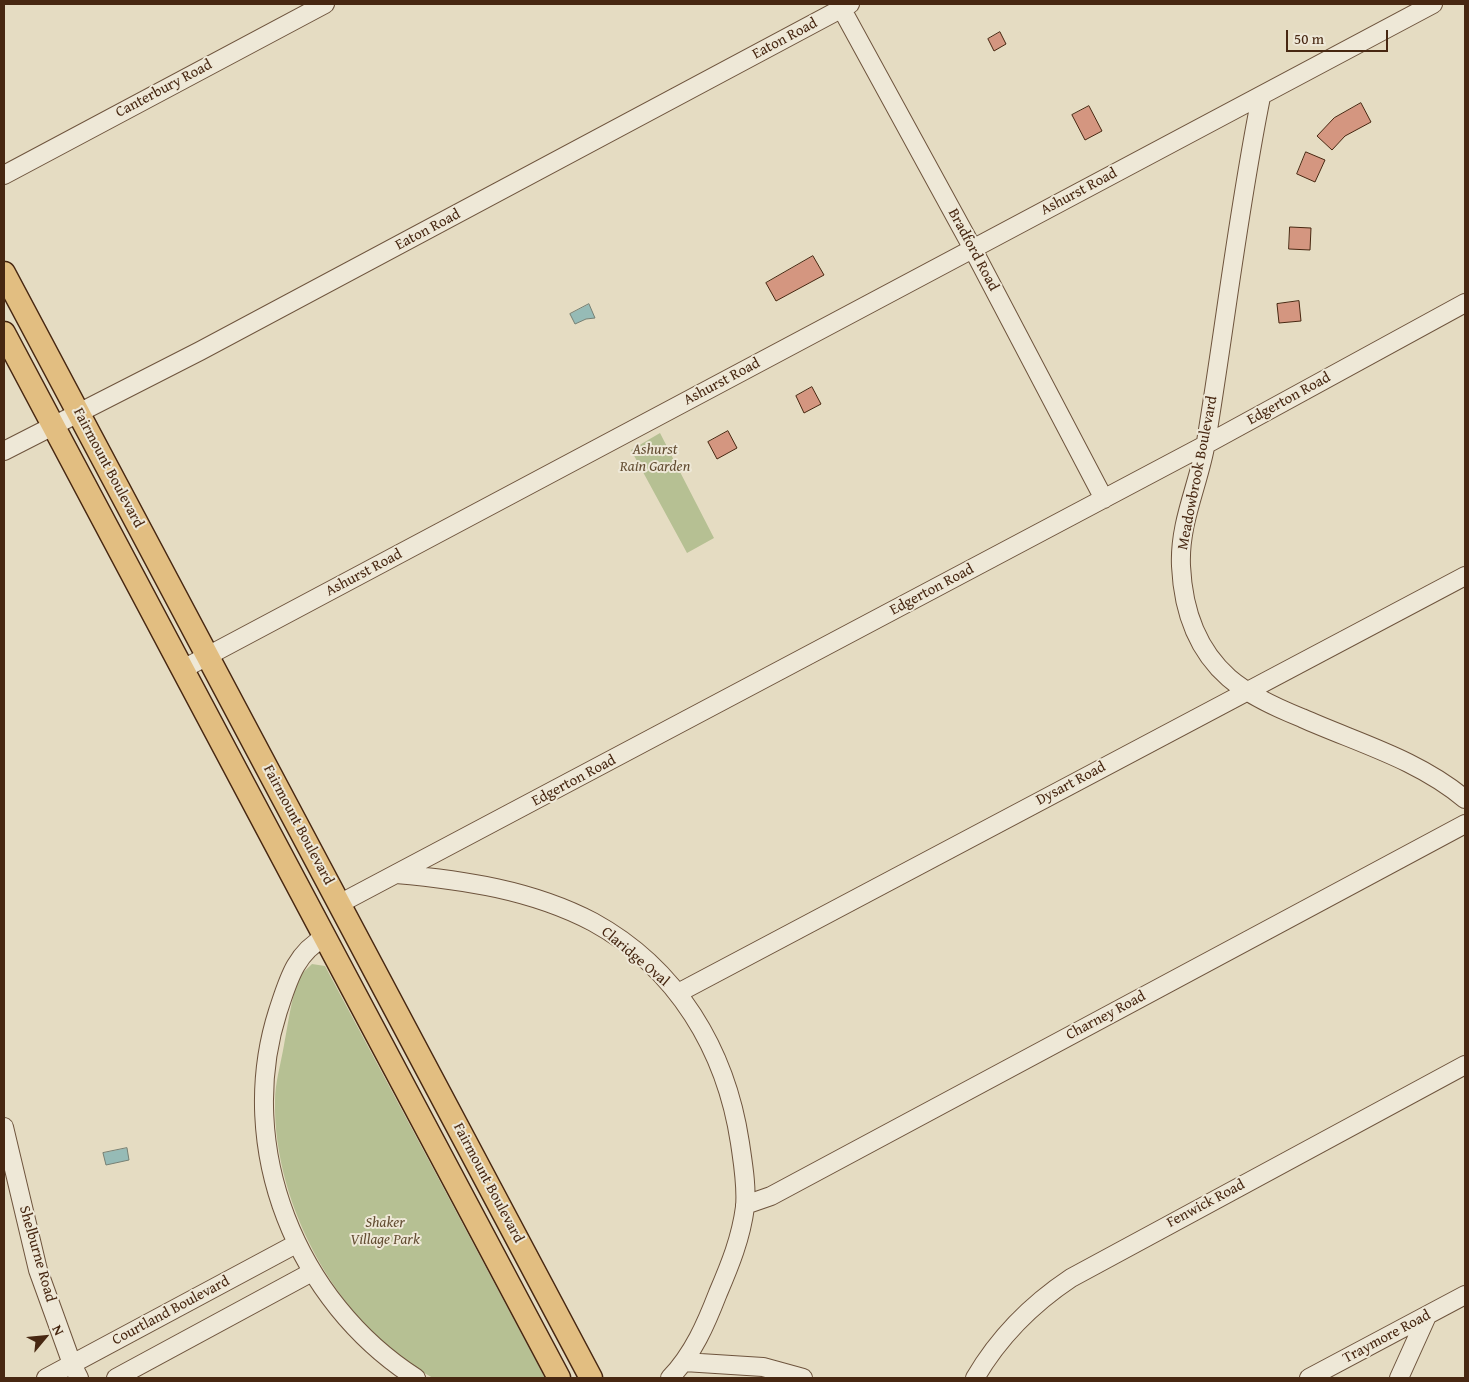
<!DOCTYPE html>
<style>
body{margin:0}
#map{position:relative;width:1469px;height:1382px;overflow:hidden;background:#e5dcc2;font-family:"Gentium Book Plus",serif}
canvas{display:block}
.frame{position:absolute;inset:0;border:5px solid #472711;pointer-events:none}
.north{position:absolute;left:20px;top:1312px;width:50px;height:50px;-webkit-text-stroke:4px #eee8d7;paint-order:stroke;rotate:62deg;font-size:14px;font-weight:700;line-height:20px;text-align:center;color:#472711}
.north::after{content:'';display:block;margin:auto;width:18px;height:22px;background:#472711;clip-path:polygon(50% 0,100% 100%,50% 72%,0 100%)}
.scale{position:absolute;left:1286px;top:30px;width:102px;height:22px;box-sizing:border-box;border:2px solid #472711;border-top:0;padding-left:6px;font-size:15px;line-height:18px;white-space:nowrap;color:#472711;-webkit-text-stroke:4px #eee8d7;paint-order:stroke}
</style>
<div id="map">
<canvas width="1469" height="1382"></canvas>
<div class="frame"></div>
<div class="north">N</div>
<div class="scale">50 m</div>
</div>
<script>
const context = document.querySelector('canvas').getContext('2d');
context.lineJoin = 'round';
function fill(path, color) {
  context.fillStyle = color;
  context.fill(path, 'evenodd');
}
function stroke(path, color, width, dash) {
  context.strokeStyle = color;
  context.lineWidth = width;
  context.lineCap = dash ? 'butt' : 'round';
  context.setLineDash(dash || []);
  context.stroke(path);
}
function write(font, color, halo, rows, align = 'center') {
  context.font = font + ' "Gentium Book Plus",serif';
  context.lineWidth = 4;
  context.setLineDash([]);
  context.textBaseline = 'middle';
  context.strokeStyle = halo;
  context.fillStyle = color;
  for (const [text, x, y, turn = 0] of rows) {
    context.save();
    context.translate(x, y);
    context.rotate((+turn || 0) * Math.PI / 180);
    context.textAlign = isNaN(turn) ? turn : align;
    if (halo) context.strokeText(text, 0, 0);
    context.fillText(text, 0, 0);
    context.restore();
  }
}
fill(new Path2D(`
 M660 433 714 538 687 553 631 450Z
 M312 964 325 966 545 1378H433C340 1328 273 1206 275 1101 275 1083 281 1063 284 1045 288 1026 292 991 301 975 304 971 309 967 312 964Z`), '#b6c093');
const water = new Path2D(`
 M589 304 595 318 586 319 575 324 570 314Z
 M127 1148 129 1160 106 1165 103 1153Z`);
fill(water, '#96bbb6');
stroke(water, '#768074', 1);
const building = new Path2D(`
 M1000 32 1006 44 994 51 988 39Z
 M1361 103 1371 122 1345 136 1332 150 1317 136 1334 118Z
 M1089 106 1102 131 1085 140 1072 115Z
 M1306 152 1325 160 1315 182 1297 174Z
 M1290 227 1311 228 1310 250 1289 249Z
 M813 256 824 275 776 301 766 283Z
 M1299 301 1301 321 1279 323 1277 304Z
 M812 387 821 404 804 413 796 396Z
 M728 431 737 448 717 459 708 442Z`);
fill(building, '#d49680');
stroke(building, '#472711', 1);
const minor = new Path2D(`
 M839 4 967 238 1104 499
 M1261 97C1238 211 1225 327 1206 442 1199 484 1179 522 1181 566 1183 609 1196 649 1229 678 1250 696 1277 708 1302 718 1358 743 1417 759 1465 799
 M4 175 325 4
 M4 451 200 351 850 4
 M183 669 1433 4
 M396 874C464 880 532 890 593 922 677 968 726 1050 740 1143 743 1164 747 1186 745 1207 741 1238 730 1265 718 1293 706 1324 693 1354 670 1378
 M339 904 1205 445 1465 303
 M325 937C295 953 288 981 278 1011 234 1148 297 1302 416 1378
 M678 993 1465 576
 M4 1127 38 1270 72 1364 79 1378
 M745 1205 771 1196 1465 824
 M684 1362 763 1367 803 1378
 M46 1378 296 1244
 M116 1378 312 1272
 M975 1378C999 1337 1032 1304 1071 1278L1465 1065
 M1309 1378 1465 1295
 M1399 1378 1427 1316`);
const major = new Path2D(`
 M4 273 591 1378
 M4 333 559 1378`);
stroke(minor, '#6e543d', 20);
stroke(major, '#472711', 25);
stroke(minor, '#eee8d7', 18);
stroke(major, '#e2be81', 22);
write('15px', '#472711', '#eee8d7', [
 ["Eaton Road",785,39,-28],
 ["Canterbury Road",164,89,-28],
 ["Ashurst Road",1079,192,-28],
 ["Eaton Road",428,230,-28],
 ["Bradford Road",973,250,62],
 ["Ashurst Road",722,382,-28],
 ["Edgerton Road",1289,399,-29],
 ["Fairmount Boulevard",108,468,62],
 ["Meadowbrook Boulevard",1198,473,-79],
 ["Ashurst Road",364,573,-28],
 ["Edgerton Road",932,590,-28],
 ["Edgerton Road",574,781,-28],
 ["Dysart Road",1071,784,-28],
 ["Fairmount Boulevard",298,825,62],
 ["Claridge Oval",635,957,40],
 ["Charney Road",1106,1016,-28],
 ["Fairmount Boulevard",488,1183,62],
 ["Fenwick Road",1206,1204,-28],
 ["Shelburne Road",37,1254,74],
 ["Courtland Boulevard",171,1311,-28],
 ["Traymore Road",1387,1337,-28]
]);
write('italic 15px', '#634d32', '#eee8d7', [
 ["Ashurst",655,450],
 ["Rain Garden",655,467],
 ["Shaker",385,1223],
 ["Village Park",385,1240]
]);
</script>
